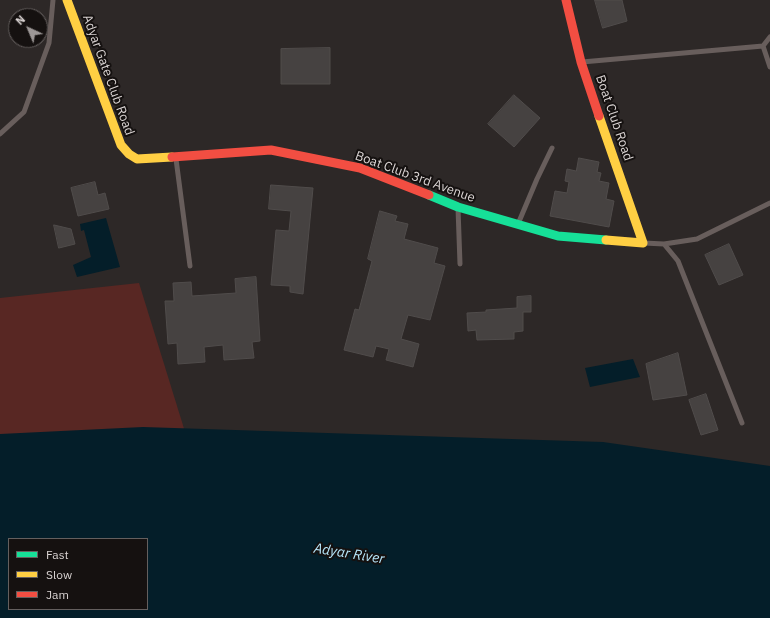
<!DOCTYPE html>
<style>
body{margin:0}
#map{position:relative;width:770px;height:618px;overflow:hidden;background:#2d2827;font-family:"IBM Plex Sans",sans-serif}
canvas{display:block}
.legend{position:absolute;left:8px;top:538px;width:140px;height:72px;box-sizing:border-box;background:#151110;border:1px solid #645f5e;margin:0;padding:5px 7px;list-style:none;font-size:12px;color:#dad4d3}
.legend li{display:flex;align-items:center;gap:8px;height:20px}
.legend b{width:20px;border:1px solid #645f5e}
.north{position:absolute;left:8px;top:8px;width:40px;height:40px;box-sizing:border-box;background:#151110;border:1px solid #645f5e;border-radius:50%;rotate:316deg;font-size:11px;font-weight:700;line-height:16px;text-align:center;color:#dad4d3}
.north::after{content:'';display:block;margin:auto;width:14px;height:18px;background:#9d9897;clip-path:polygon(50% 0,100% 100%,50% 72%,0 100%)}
</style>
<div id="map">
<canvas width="770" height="618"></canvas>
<ul class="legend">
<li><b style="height:5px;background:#16e098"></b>Fast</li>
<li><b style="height:5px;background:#ffcf43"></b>Slow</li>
<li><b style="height:5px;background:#f24e42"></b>Jam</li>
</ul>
<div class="north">N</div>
</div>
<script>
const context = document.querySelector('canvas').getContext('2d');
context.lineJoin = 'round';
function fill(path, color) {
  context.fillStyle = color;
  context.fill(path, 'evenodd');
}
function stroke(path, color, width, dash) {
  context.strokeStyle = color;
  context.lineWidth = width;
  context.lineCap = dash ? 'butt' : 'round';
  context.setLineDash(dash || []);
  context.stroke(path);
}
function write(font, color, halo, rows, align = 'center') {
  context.font = font + ' "IBM Plex Sans",sans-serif';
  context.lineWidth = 4;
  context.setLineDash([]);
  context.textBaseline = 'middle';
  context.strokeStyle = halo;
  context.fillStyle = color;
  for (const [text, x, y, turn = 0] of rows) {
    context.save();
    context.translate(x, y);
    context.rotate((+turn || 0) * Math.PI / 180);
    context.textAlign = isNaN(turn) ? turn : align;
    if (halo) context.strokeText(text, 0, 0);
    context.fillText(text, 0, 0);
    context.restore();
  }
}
fill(new Path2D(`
 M139 283 186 435 0 445V298Z`), '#582723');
fill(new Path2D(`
 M106 218 120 267 77 277 73 265 91 257 84 230 81 231 80 224Z
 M633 359 640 377 590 387 585 368Z
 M143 427 603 442 770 466V618H0V434ZM9 539H147V609H9Z`), '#041e29');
const building = new Path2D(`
 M595 0H622L627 21 603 28Z
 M330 48V84H281V49Z
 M514 95 540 118 514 147 488 124Z
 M579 158 599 162 597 172 601 173 599 181 609 183 606 199 614 201 609 227 550 216 555 191 567 193 569 182 565 181 567 169 576 171Z
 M95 182 98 195 105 193 109 209 78 216 71 188Z
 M271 185 313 188 303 294 290 292V286L271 285 276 230 289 231 291 211 269 209Z
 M380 211 397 216 395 221 408 224 404 239 438 248 434 263 445 266 430 320 408 315 401 339 419 344 413 367 386 360 389 349 376 346 373 357 344 350 355 309 359 310 372 261 368 259Z
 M54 225 71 229 75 244 59 248Z
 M729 244 743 275 719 285 705 255Z
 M256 277 260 341 252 342 254 358 224 360 223 345 204 347 205 362 178 364 177 343 168 344 165 301H174L173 283 191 282 192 296 236 293 235 279Z
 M531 296V312H523V331L514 332V339L477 340 476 330 468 331 467 313 486 312V310L517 308V297Z
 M678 353 687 395 653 400 646 364Z
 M706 394 718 430 701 435 689 400Z`);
fill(building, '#464241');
stroke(building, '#504c4b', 1);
stroke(new Path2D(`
 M763 46 770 67
 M582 62 763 46 770 37
 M0 134 24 112 49 43 53 0
 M176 159 190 266
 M458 208 460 264
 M518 224 537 179 552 148
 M644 243 664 244 678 261 742 423
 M664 244 697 239 770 203`), '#685e5c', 5);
stroke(new Path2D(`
 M429 195 458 207 558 236 606 240`), '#16e098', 9);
stroke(new Path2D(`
 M67 0 121 145 129 154 137 159 172 157
 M599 116 643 243 606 240`), '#ffcf43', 9);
stroke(new Path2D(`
 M566 0 581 62 599 116
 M172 157 271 150 360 168 429 195`), '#f24e42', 9);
write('13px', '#dad4d3', '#151110', [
 ["Adyar Gate Club Road",108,75,70],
 ["Boat Club Road",614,118,71],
 ["Boat Club 3rd Avenue",415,177,20]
]);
write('italic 14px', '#b6e6fa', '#151110', [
 ["Adyar River",349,554,9]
]);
</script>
